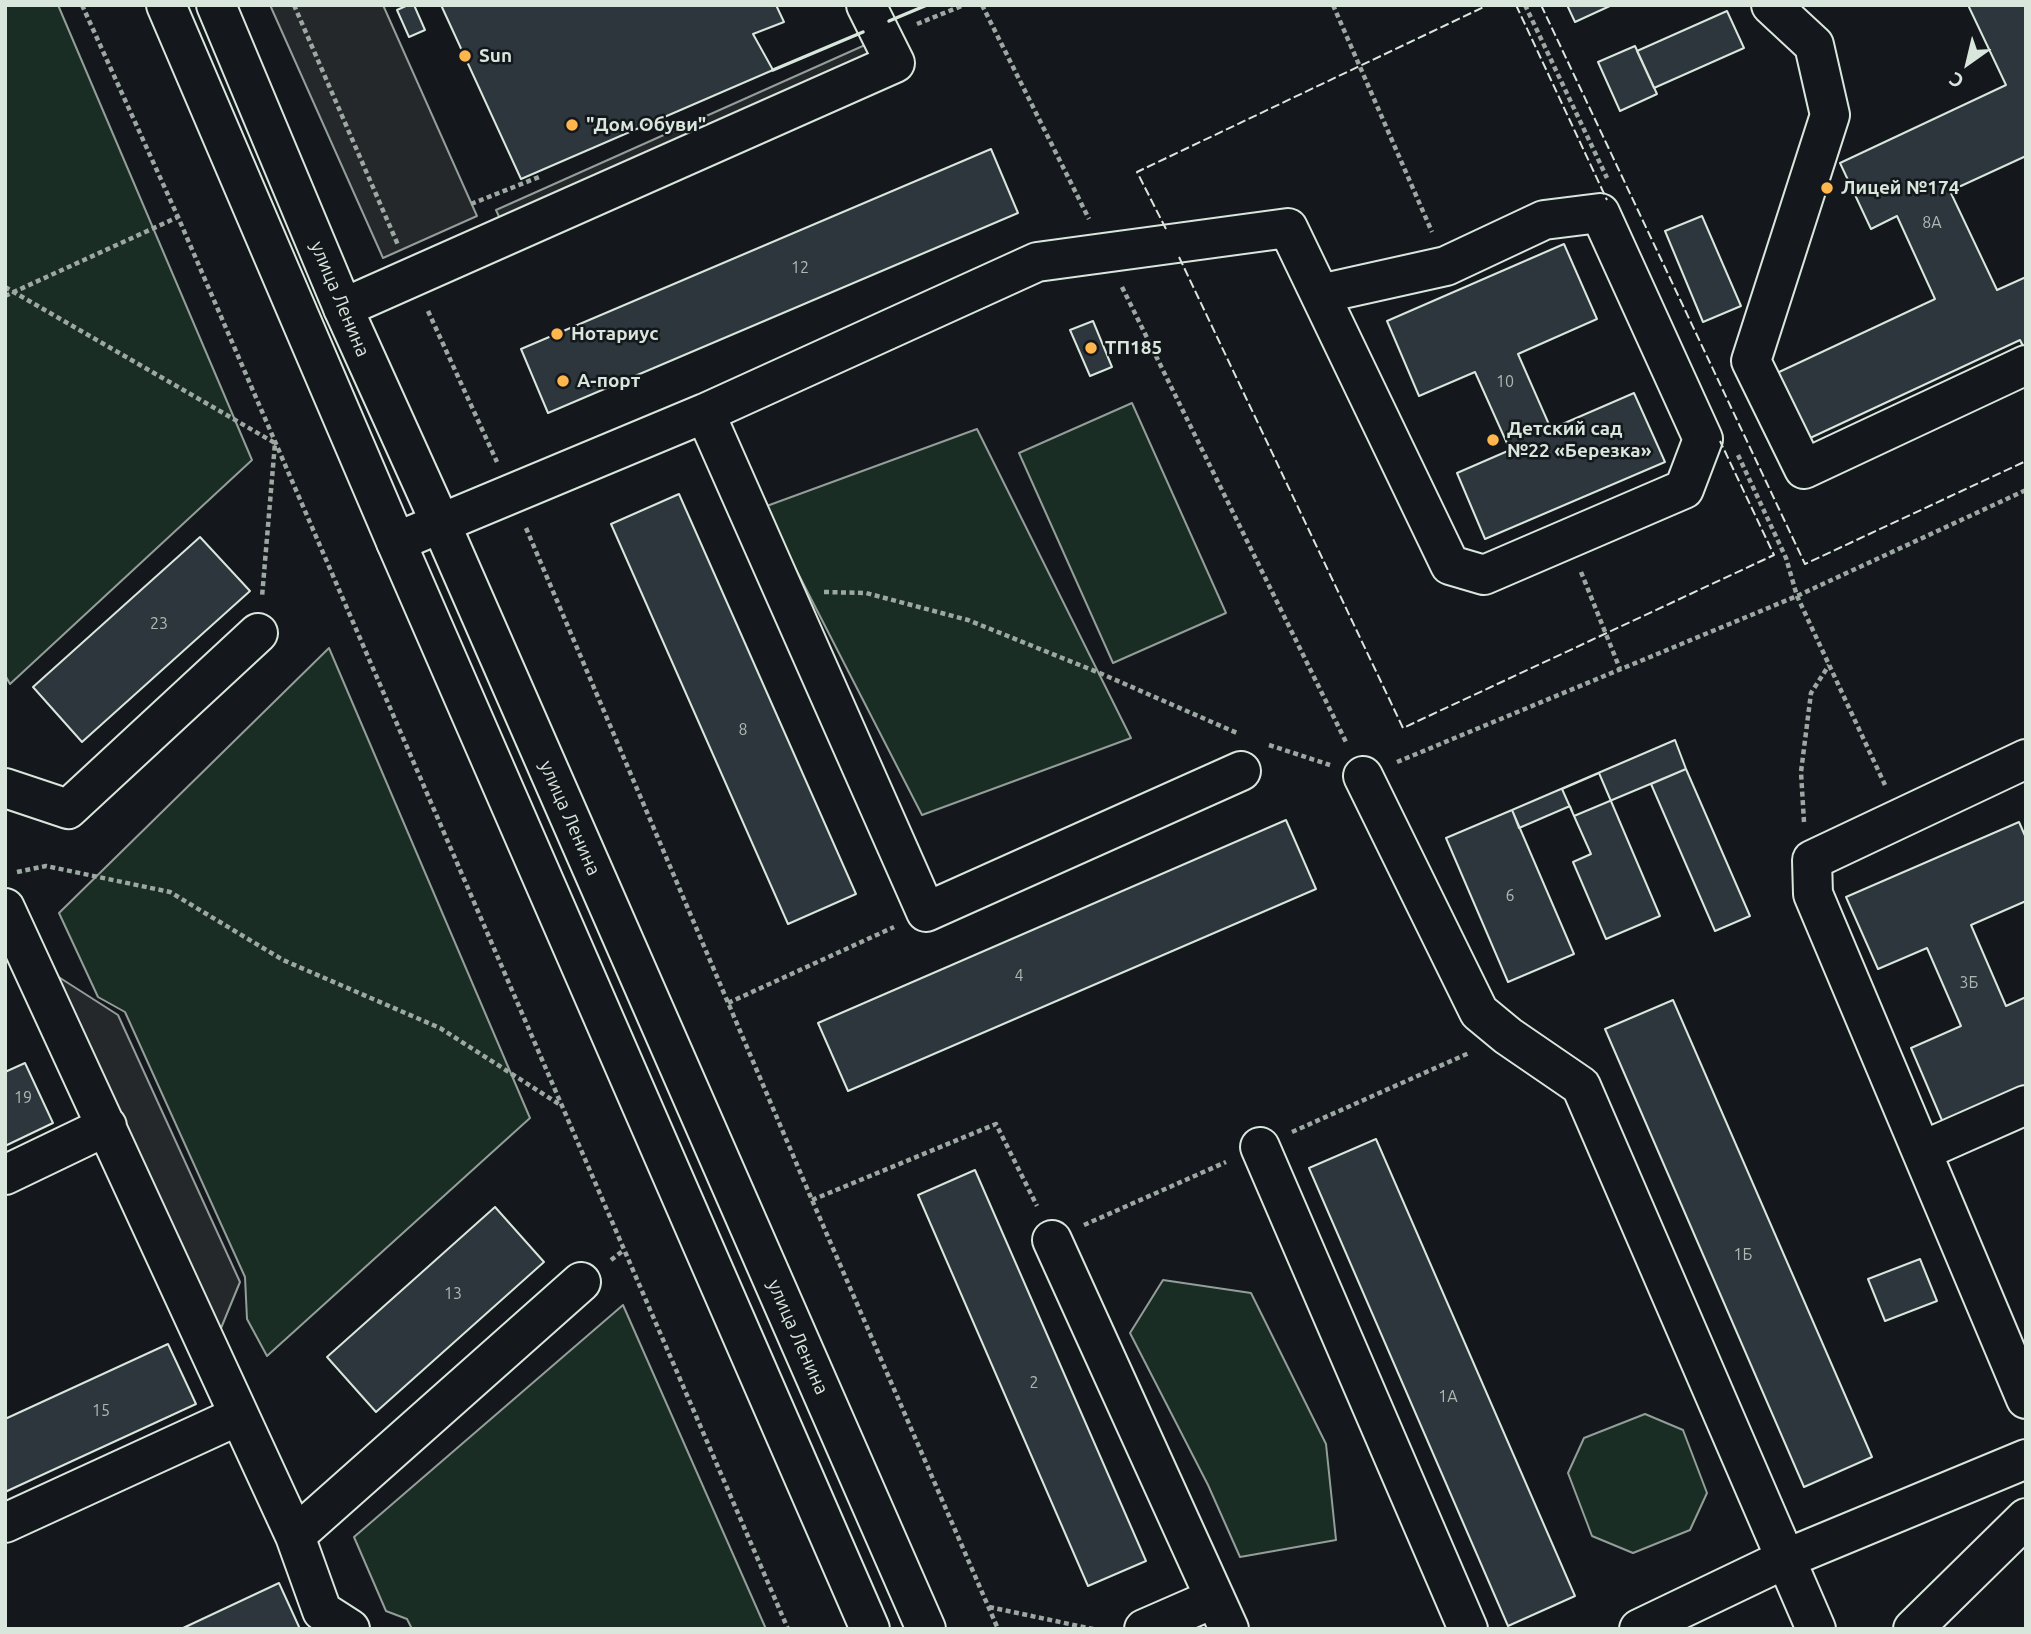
<!DOCTYPE html>
<meta charset="utf-8">
<style>
body{margin:0}
#map{position:relative;width:2031px;height:1634px;overflow:hidden;background:#14181c;font-family:Ubuntu,sans-serif}
canvas{display:block}
.frame{position:absolute;inset:0;border:7px solid #d8e6dc;pointer-events:none}
.north{position:absolute;left:1933px;top:28px;width:70px;height:70px;-webkit-text-stroke:5px #14181c;paint-order:stroke;rotate:214deg;font-size:19px;font-weight:700;line-height:28px;text-align:center;color:#d8e6dc}
.north::after{content:'';display:block;margin:auto;width:24px;height:32px;background:#d8e6dc;clip-path:polygon(50% 0,100% 100%,50% 72%,0 100%)}
</style>
<div id="map">
<canvas width="2031" height="1634"></canvas>
<div class="frame"></div>
<div class="north">С</div>
</div>
<script>
const context = document.querySelector('canvas').getContext('2d');
context.lineJoin = 'round';
function fill(path, color) {
  context.fillStyle = color;
  context.fill(path, 'evenodd');
}
function stroke(path, color, width, dash) {
  context.strokeStyle = color;
  context.lineWidth = width;
  context.lineCap = dash ? 'butt' : 'round';
  context.setLineDash(dash || []);
  context.stroke(path);
}
function write(font, color, halo, rows, align = 'center') {
  context.font = font + ' Ubuntu,sans-serif';
  context.lineWidth = 5;
  context.setLineDash([]);
  context.textBaseline = 'middle';
  context.strokeStyle = halo;
  context.fillStyle = color;
  for (const [text, x, y, turn = 0] of rows) {
    context.save();
    context.translate(x, y);
    context.rotate((+turn || 0) * Math.PI / 180);
    context.textAlign = isNaN(turn) ? turn : align;
    if (halo) context.strokeText(text, 0, 0);
    context.fillText(text, 0, 0);
    context.restore();
  }
}
const green = new Path2D(`
 M5 5H58L252 460 10 684 5 675Z
 M1132 403 1226 613 1113 663 1019 453Z
 M977 429 1131 738 922 815 764 507Z
 M329 648 530 1118 267 1356 247 1319 245 1277 125 1012 98 997 59 913Z
 M1163 1280 1251 1293 1326 1444 1336 1540 1240 1557 1208 1485 1130 1333Z
 M623 1305 766 1629H412L407 1619 386 1611 354 1537Z
 M1645 1414 1683 1430 1707 1493 1690 1530 1633 1553 1592 1536 1568 1473 1584 1438Z`);
fill(green, '#1a2d24');
stroke(green, '#939e99', 2);
const parking = new Path2D(`
 M270 5H383L477 216 383 258Z
 M865 45 883 84 514 250 496 210Z
 M43 967 118 1015 240 1282 219 1333Z`);
fill(parking, '#24282b');
stroke(parking, '#939e99', 2);
const building = new Path2D(`
 M408 5H414L425 30 409 37 397 10Z
 M441 5H776L784 22 753 34 773 70 521 179Z
 M1567 5H1612L1575 22Z
 M1968 5H2026V156L1950 191 1997 290 2026 277V352L2020 340 1808 439 1777 373 1935 299 1897 216 1871 229 1840 163 2006 85Z
 M1727 11 1744 48 1654 88 1637 51Z
 M1635 46 1657 94 1620 111 1598 62Z
 M991 149 1018 213 548 413 521 349Z
 M1702 216 1741 306 1703 322 1665 231Z
 M1564 244 1597 319 1518 354 1551 429 1634 393 1665 462 1485 539 1457 473 1510 450 1475 372 1419 396 1387 321Z
 M1093 321 1112 367 1090 376 1070 330Z
 M679 494 856 894 788 924 611 524Z
 M200 537 250 591 82 742 33 687Z
 M1675 740 1686 769 1574 816 1570 806 1519 828 1512 810Z
 M1686 769 1750 916 1715 931 1651 784Z
 M1599 773 1660 916 1606 939 1573 862 1591 854 1562 789Z
 M1512 810 1574 954 1508 982 1446 838Z
 M1286 820 1316 889 848 1091 818 1023Z
 M2019 822 2026 838V901L1971 925 2006 1006 2026 997V1089L1944 1125 1911 1048 1961 1026 1927 948 1878 969 1846 897Z
 M1673 1000 1872 1457 1804 1487 1605 1029Z
 M25 1063 53 1123 5 1146V1072Z
 M1376 1139 1575 1596 1508 1626 1309 1168Z
 M975 1170 1146 1561 1088 1586 918 1195Z
 M495 1207 544 1262 376 1412 327 1357Z
 M1920 1259 1937 1301 1885 1321 1868 1279Z
 M168 1344 196 1404 5 1492V1419Z
 M279 1583 300 1629H181Z`);
fill(building, '#2c363c');
stroke(building, '#d8e6dc', 2);
const minor = new Path2D(`
 M1771 5 1814 45 1830 115 1751 361 1804 469 2026 365
 M343 308 895 63 866 5
 M705 413 926 912 1241 771
 M396 542 705 413 1037 262 1288 228 1450 565 1484 575 1684 489 1703 439 1600 213 1544 220 1446 266 1320 294
 M2026 759 1812 860 1813 894 2026 1399
 M1363 776 1479 1012 1508 1036 1581 1086 1816 1629
 M5 788 68 809 258 633
 M5 908 295 1536 322 1611 350 1629
 M1260 1147 1468 1629
 M1922 1151 2026 1105
 M5 1175 107 1126
 M1052 1240 1229 1629
 M5 1523 238 1416
 M295 1536 581 1282
 M1144 1629 1215 1598
 M1639 1629 1785 1559 2026 1459
 M1913 1629 2026 1518`);
const major = new Path2D(`
 M166 5 396 542 870 1629
 M216 5 343 308 440 522 926 1629`);
stroke(minor, '#d8e6dc', 42);
stroke(major, '#d8e6dc', 42);
stroke(new Path2D(`
 M82 5 178 217 788 1629
 M294 5 398 245
 M982 5 1089 219
 M1333 5 1432 232
 M1525 5 1607 178
 M917 24 964 5
 M471 204 539 177
 M5 287 275 443 262 597
 M1122 287 1347 744
 M5 296 178 217
 M428 311 497 462
 M1738 455 1786 558 1797 596 1885 785
 M526 528 812 1200 998 1629
 M1581 572 1620 669
 M824 592 866 593 968 620 1102 674 1237 733
 M1269 745 1330 765
 M1397 762 1797 596 2026 490
 M1804 822 1801 772 1811 693 1829 665
 M17 872 46 866 170 892 283 960 440 1028 562 1106
 M728 1003 894 927
 M1292 1132 1469 1053
 M812 1200 996 1124 1037 1206
 M1084 1225 1226 1162
 M611 1260 624 1250
 M989 1607 1093 1629`), '#9da8a2', 4.5, [5, 3.5]);
stroke(minor, '#14181c', 38);
stroke(major, '#14181c', 38);
stroke(new Path2D(`
 M1516 5 1607 200
 M1541 5 1805 564 2026 461
 M1166 229 1137 172 1488 5
 M1179 257 1403 728 1774 555 1720 441`), '#d8e6dc', 2, [9, 3.5]);
stroke(new Path2D(`
 M889 21 927 5
 M773 70 863 32`), '#d8e6dc', 3.5);
for (const [x, y, r, color] of [
 [465,56,7,"#ffb74d"],
 [572,125,7,"#ffb74d"],
 [1827,188,7,"#ffb74d"],
 [557,334,7,"#ffb74d"],
 [1091,348,7,"#ffb74d"],
 [563,381,7,"#ffb74d"],
 [1493,440,7,"#ffb74d"]
]) {
  const dot = new Path2D();
  dot.arc(x, y, r, 0, 2 * Math.PI);
  context.fillStyle = color;
  context.fill(dot);
  stroke(dot, '#14181c', 2.5);
}
write('16px', '#adbab4', null, [
 ["8А",1932,223],
 ["12",800,268],
 ["10",1505,382],
 ["23",159,624],
 ["8",743,730],
 ["6",1510,896],
 ["4",1019,976],
 ["3Б",1969,983],
 ["19",23,1098],
 ["1Б",1743,1255],
 ["13",453,1294],
 ["2",1034,1383],
 ["1А",1448,1397],
 ["15",101,1411]
]);
write('bold 19px', '#d8e6dc', '#14181c', [
 ["Sun",479,56],
 ["\"Дом Обуви\"",586,125],
 ["Лицей №174",1841,188],
 ["Нотариус",571,334],
 ["ТП185",1105,348],
 ["А-порт",577,381],
 ["Детский сад",1507,429],
 ["№22 «Березка»",1507,451]
], 'left');
write('19px', '#d8e6dc', '#14181c', [
 ["улица Ленина",340,299,67],
 ["улица Ленина",570,818,66],
 ["улица Ленина",798,1337,66]
]);
</script>
